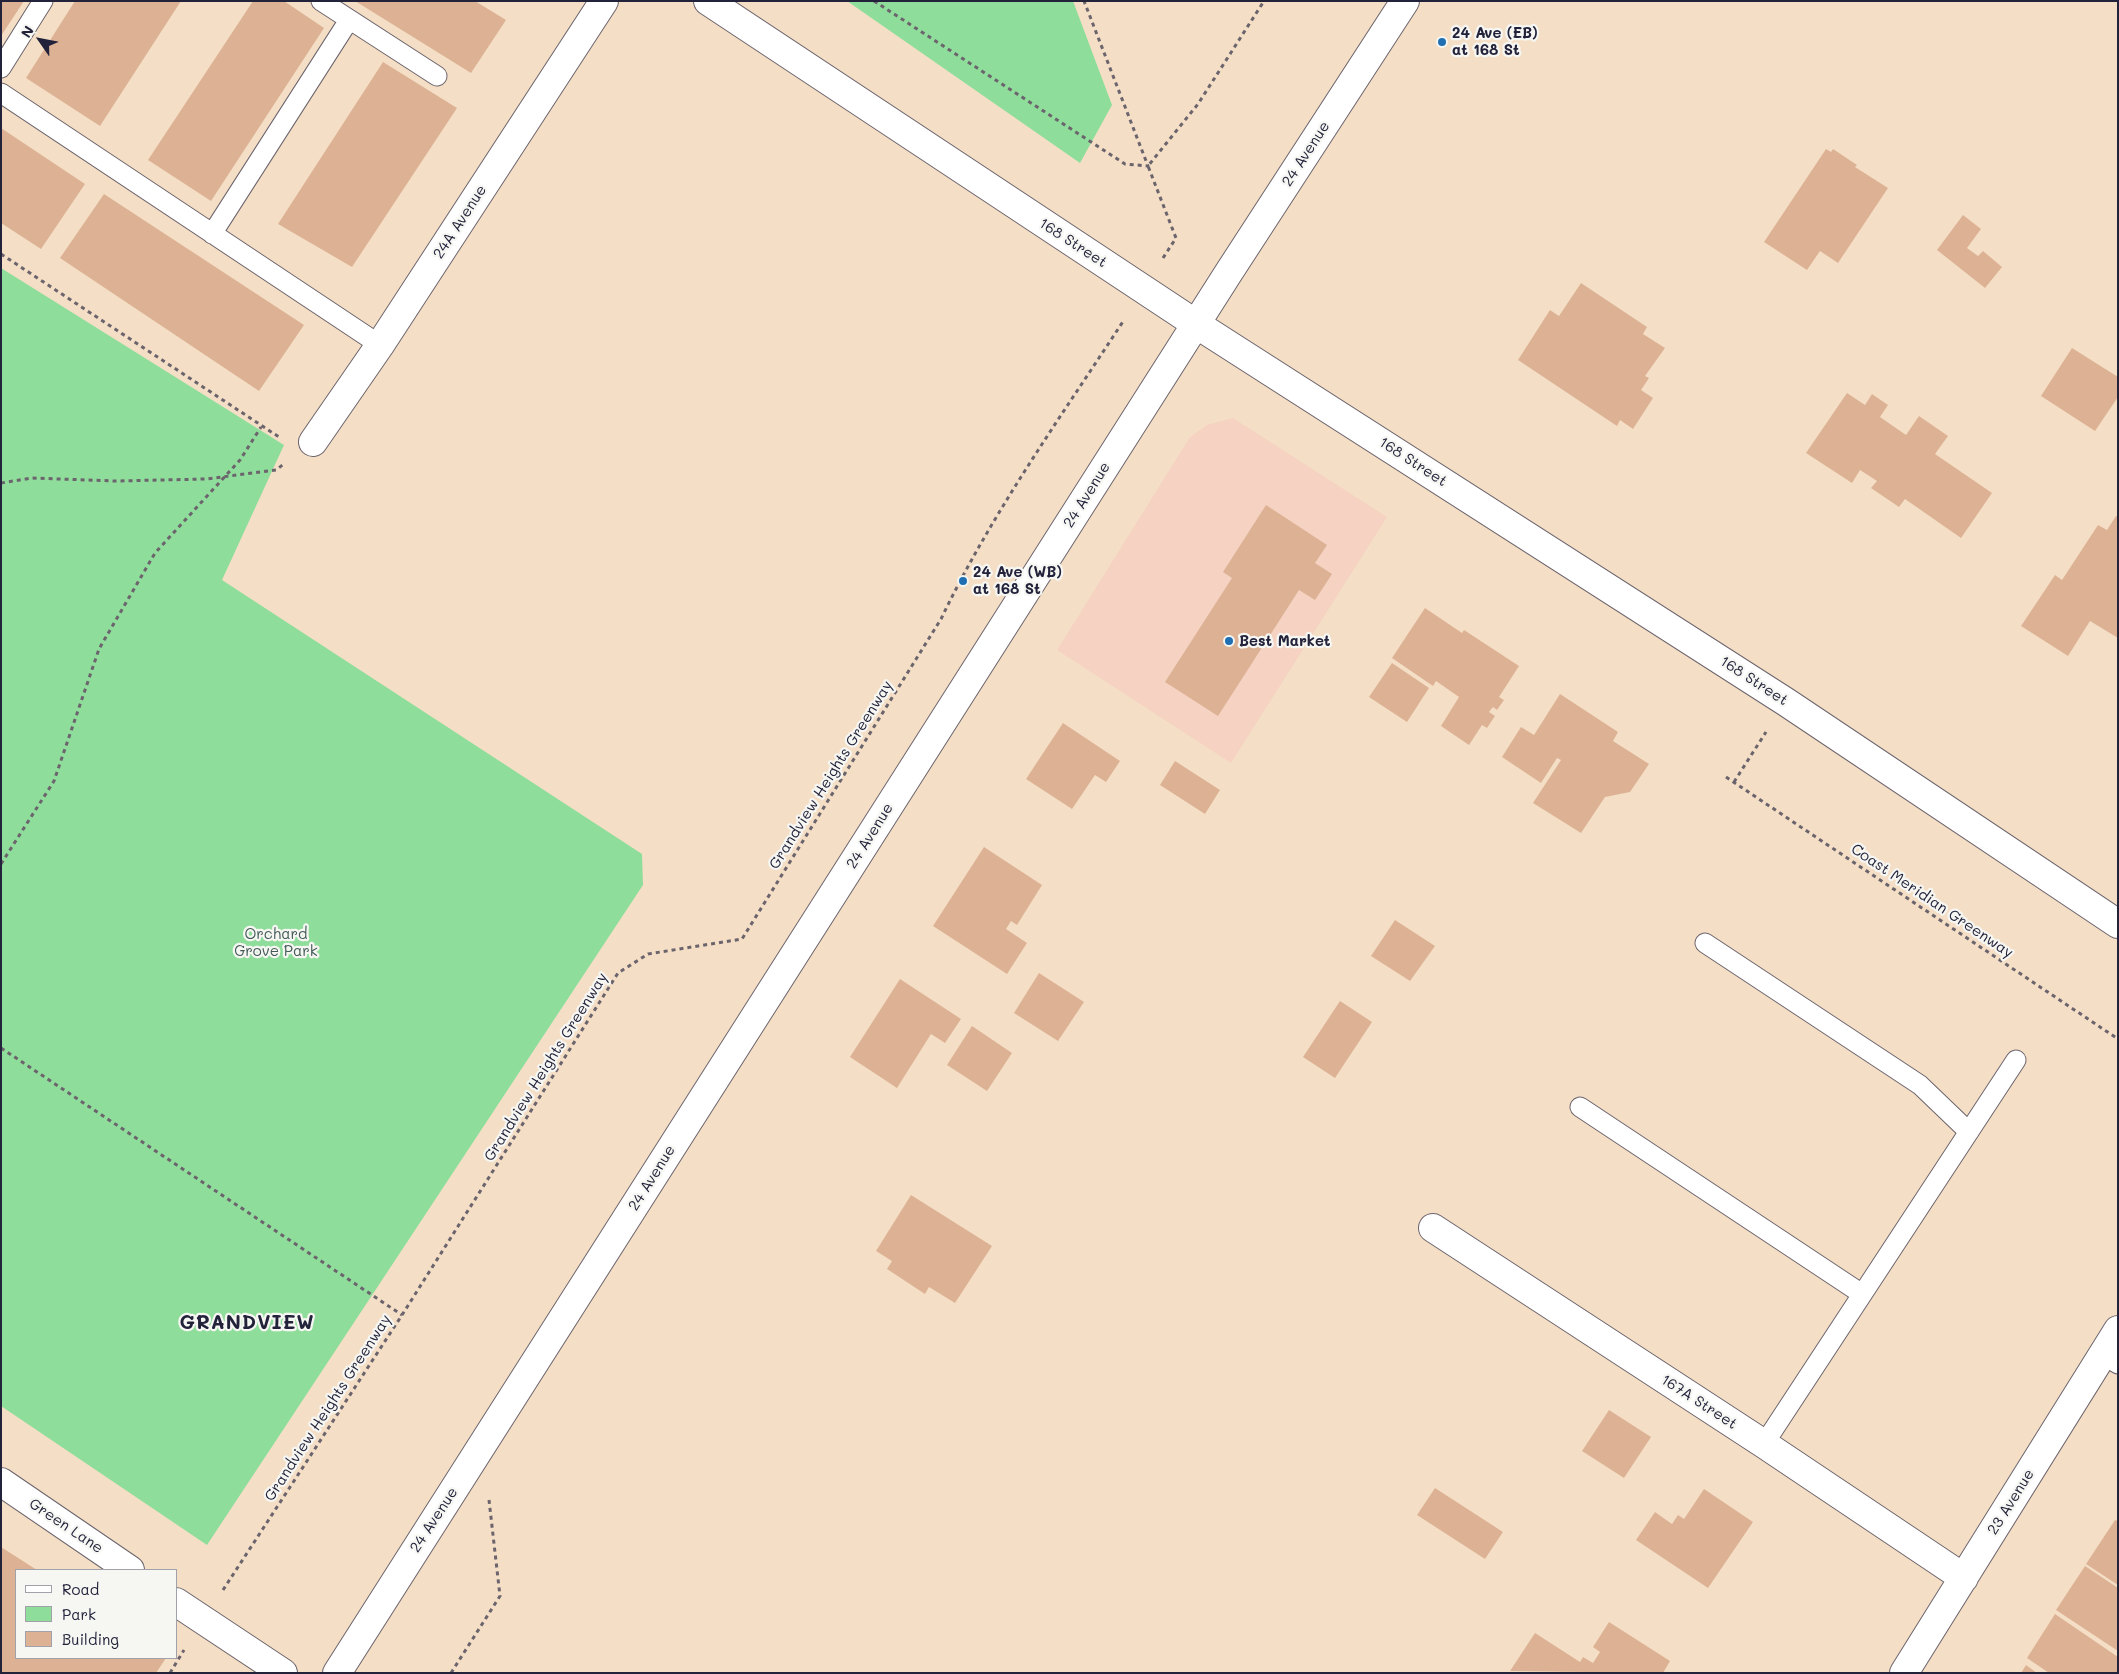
<!DOCTYPE html>
<style>
body{margin:0}
#map{position:relative;width:2119px;height:1674px;overflow:hidden;background:#f4dfc6;font-family:Mali,sans-serif}
canvas{display:block}
.frame{position:absolute;inset:0;border:2px solid #22223b;pointer-events:none}
.legend{position:absolute;left:15px;top:1569px;width:162px;height:90px;box-sizing:border-box;background:#f6f6f2;border:1px solid #a1a1a9;margin:0;padding:6px 9px;list-style:none;font-size:15px;color:#22223b}
.legend li{display:flex;align-items:center;gap:10px;height:25px}
.legend b{width:25px;border:1px solid #a1a1a9}
.north{position:absolute;left:15px;top:15px;width:50px;height:50px;-webkit-text-stroke:4px #f6f6f2;paint-order:stroke;rotate:303deg;font-size:14px;font-weight:700;line-height:20px;text-align:center;color:#22223b}
.north::after{content:'';display:block;margin:auto;width:18px;height:22px;background:#22223b;clip-path:polygon(50% 0,100% 100%,50% 72%,0 100%)}
</style>
<div id="map">
<canvas width="2119" height="1674"></canvas>
<div class="frame"></div>
<ul class="legend">
<li><b style="height:6px;background:#fff"></b>Road</li>
<li><b style="height:14px;background:#8fdd9b"></b>Park</li>
<li><b style="height:14px;background:#ddb294"></b>Building</li>
</ul>
<div class="north">N</div>
</div>
<script>
const context = document.querySelector('canvas').getContext('2d');
context.lineJoin = 'round';
function fill(path, color) {
  context.fillStyle = color;
  context.fill(path, 'evenodd');
}
function stroke(path, color, width, dash) {
  context.strokeStyle = color;
  context.lineWidth = width;
  context.lineCap = dash ? 'butt' : 'round';
  context.setLineDash(dash || []);
  context.stroke(path);
}
function write(font, color, halo, rows, align = 'center') {
  context.font = font + ' Mali,sans-serif';
  context.lineWidth = 4.5;
  context.setLineDash([]);
  context.textBaseline = 'middle';
  context.strokeStyle = halo;
  context.fillStyle = color;
  for (const [text, x, y, turn = 0] of rows) {
    context.save();
    context.translate(x, y);
    context.rotate((+turn || 0) * Math.PI / 180);
    context.textAlign = isNaN(turn) ? turn : align;
    if (halo) context.strokeText(text, 0, 0);
    context.fillText(text, 0, 0);
    context.restore();
  }
}
fill(new Path2D(`
 M1233 418 1387 517 1231 763 1057 650 1190 437 1207 425Z`), '#f5d2c2');
fill(new Path2D(`
 M847 1H1073L1112 105 1080 163Z
 M1 268 284 445 222 580 642 854 643 885 207 1545 1 1406Z`), '#8fdd9b');
fill(new Path2D(`
 M1 1H24L1 36Z
 M75 1H181L100 126 26 78Z
 M253 1H284L324 28 211 201 148 160Z
 M355 1H475L506 20 471 73Z
 M383 62 457 108 352 267 278 224Z
 M1 128 85 184 41 249 1 223Z
 M1826 149 1831 152 1833 149 1857 165 1855 167 1888 188 1838 263 1820 251 1807 270 1764 242Z
 M104 194 304 325 259 391 60 258Z
 M1963 215 1981 229 1967 248 1978 256 1983 251 2002 267 1985 288 1937 250Z
 M1581 283 1647 327 1643 334 1665 348 1645 376 1649 378 1641 390 1653 398 1633 429 1620 420 1617 426 1518 360 1550 310 1559 316Z
 M2072 348 2118 377V397L2095 431 2041 396Z
 M1847 393 1865 405 1872 394 1888 405 1880 417 1906 435 1919 416 1948 436 1935 454 1992 493 1961 538 1905 499 1899 507 1871 488 1877 481 1860 470 1852 483 1806 453Z
 M1266 505 1327 545 1315 563 1332 574 1315 600 1299 590 1218 716 1165 682 1232 578 1223 572Z
 M2116 516 2118 517V638L2090 621 2068 656 2021 626 2055 575 2062 580 2098 525 2107 530Z
 M1425 608 1462 633 1464 630 1519 666 1499 697 1504 700 1497 710 1493 707 1489 712 1495 716 1487 728 1482 725 1469 745 1441 726 1459 697 1436 681 1433 686 1392 658Z
 M1392 663 1429 688 1407 722 1369 697Z
 M1560 694 1618 732 1613 741 1649 764 1630 792 1605 797 1581 833 1533 803 1561 760 1557 758 1541 783 1502 757 1521 727 1534 735Z
 M1063 723 1120 761 1106 782 1095 775 1072 809 1026 779Z
 M1175 761 1220 790 1205 814 1160 785Z
 M984 847 1042 885 1017 925 1011 921 1006 929 1027 943 1007 974 933 926Z
 M1395 920 1435 946 1410 981 1371 956Z
 M1039 973 1084 1002 1058 1041 1014 1013Z
 M900 979 961 1019 945 1043 931 1034 897 1088 850 1057Z
 M1340 1001 1372 1022 1335 1078 1303 1057Z
 M972 1026 1012 1053 987 1091 947 1065Z
 M911 1195 992 1246 955 1303 929 1287 925 1294 887 1269 892 1261 876 1251Z
 M1609 1410 1651 1437 1624 1478 1582 1451Z
 M1435 1488 1503 1532 1485 1559 1417 1515Z
 M1704 1489 1753 1522 1708 1588 1636 1540 1655 1512 1672 1524 1678 1515 1684 1519Z
 M2115 1520 2118 1521V1585L2086 1564Z
 M1 1547 37 1570H16V1658H166L156 1673H1Z
 M2085 1566 2118 1588V1651L2056 1610Z
 M2055 1614 2118 1657V1673H2049L2027 1658Z
 M1609 1622 1670 1661 1663 1673 1510 1671 1535 1633 1580 1662 1583 1657 1593 1663 1600 1652 1593 1647Z
 M2026 1665 2037 1673H2021Z`), '#ddb294');
const service = new Path2D(`
 M321 1 437 76
 M1 68 43 1
 M1 93 380 345
 M212 234 349 20
 M1705 943 1920 1085 1969 1132
 M1580 1107 1862 1294
 M2102 1354 2118 1364
 M1764 1444 2016 1060`);
const minor = new Path2D(`
 M313 442 380 345 604 1
 M1433 1228 1764 1444 1964 1578
 M1 1482 130 1570
 M176 1602 283 1673
 M1904 1673 2118 1330`);
const secondary = new Path2D(`
 M708 1 1196 324 1786 702 2118 924
 M337 1673 1229 272 1405 1`);
stroke(service, '#6c646c', 21);
stroke(minor, '#6c646c', 30);
stroke(secondary, '#6c646c', 30);
stroke(new Path2D(`
 M874 1 1125 164 1148 166 1084 1
 M1 254 279 437
 M1163 258 1176 238 1148 166 1198 104 1264 1
 M1 483 32 478 116 481 206 479 276 470 285 463
 M1726 777 2118 1039
 M1734 782 1766 732
 M1 864 54 781 99 649 155 553 240 460 261 427
 M1 1048 402 1315
 M223 1590 402 1315 618 973 648 954 742 939 941 619C992 513 1060 418 1124 320
 M170 1673 184 1650
 M451 1673 500 1596 489 1500`), '#6c646c', 3, [4, 4]);
stroke(service, '#fff', 19);
stroke(minor, '#fff', 28);
stroke(secondary, '#fff', 28);
for (const [x, y, r, color] of [
 [1442,42,5,"#1f6fb2"],
 [963,581,5,"#1f6fb2"],
 [1229,641,5,"#1f6fb2"]
]) {
  const dot = new Path2D();
  dot.arc(x, y, r, 0, 2 * Math.PI);
  context.fillStyle = color;
  context.fill(dot);
  stroke(dot, '#f6f6f2', 2);
}
write('bold 15px', '#22223b', '#f6f6f2', [
 ["24 Ave (EB)",1452,33],
 ["at 168 St",1452,50],
 ["24 Ave (WB)",973,572],
 ["at 168 St",973,589],
 ["Best Market",1239,641]
], 'left');
write('15px', '#22223b', '#f6f6f2', [
 ["24 Avenue",1306,154,-57],
 ["24A Avenue",460,222,-57],
 ["168 Street",1073,243,33],
 ["168 Street",1413,462,33],
 ["24 Avenue",1087,495,-58],
 ["168 Street",1754,681,33],
 ["Grandview Heights Greenway",831,775,-58],
 ["24 Avenue",870,836,-58],
 ["Coast Meridian Greenway",1932,901,34],
 ["Grandview Heights Greenway",546,1067,-58],
 ["24 Avenue",652,1178,-58],
 ["167A Street",1699,1402,33],
 ["Grandview Heights Greenway",328,1408,-57],
 ["23 Avenue",2011,1502,-58],
 ["24 Avenue",434,1520,-57],
 ["Green Lane",66,1526,34]
]);
write('15px', '#435a58', '#f6f6f2', [
 ["Orchard",276,934],
 ["Grove Park",276,951]
]);
context.letterSpacing = '1px';
write('bold 20px', '#22223b', '#f6f6f2', [
 ["GRANDVIEW",247,1323]
]);
context.letterSpacing = '0px';
</script>
